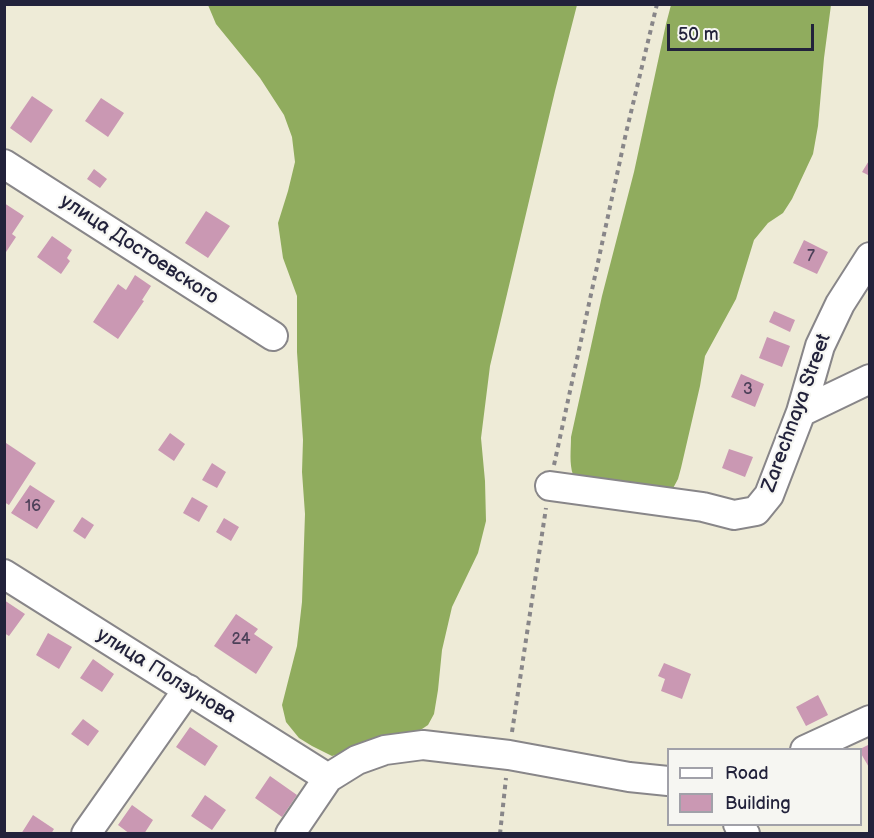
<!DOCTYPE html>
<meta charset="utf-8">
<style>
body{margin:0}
#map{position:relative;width:874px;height:838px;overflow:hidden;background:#eeebd7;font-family:"Balsamiq Sans",sans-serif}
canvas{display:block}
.frame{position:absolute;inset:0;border:6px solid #22223b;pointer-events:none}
.legend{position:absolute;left:667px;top:748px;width:195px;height:78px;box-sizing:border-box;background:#f6f6f2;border:2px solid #a1a1a9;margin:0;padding:8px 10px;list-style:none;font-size:18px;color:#22223b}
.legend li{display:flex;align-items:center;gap:12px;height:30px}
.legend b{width:30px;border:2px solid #a1a1a9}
.scale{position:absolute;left:667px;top:24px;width:147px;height:27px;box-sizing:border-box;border:3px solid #22223b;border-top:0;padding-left:8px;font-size:18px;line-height:21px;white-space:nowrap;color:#22223b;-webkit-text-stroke:4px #f6f6f2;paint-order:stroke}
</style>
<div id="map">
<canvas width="874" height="838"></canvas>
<div class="frame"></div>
<ul class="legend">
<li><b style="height:8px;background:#fff"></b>Road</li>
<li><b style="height:16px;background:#ca98b3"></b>Building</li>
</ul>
<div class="scale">50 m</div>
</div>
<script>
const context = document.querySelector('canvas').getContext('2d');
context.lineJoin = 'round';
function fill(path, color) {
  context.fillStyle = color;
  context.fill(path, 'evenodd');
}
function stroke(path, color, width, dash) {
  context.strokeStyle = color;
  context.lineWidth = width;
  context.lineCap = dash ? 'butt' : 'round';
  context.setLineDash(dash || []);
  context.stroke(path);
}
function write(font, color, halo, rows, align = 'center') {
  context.font = font + ' "Balsamiq Sans",sans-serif';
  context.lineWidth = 4.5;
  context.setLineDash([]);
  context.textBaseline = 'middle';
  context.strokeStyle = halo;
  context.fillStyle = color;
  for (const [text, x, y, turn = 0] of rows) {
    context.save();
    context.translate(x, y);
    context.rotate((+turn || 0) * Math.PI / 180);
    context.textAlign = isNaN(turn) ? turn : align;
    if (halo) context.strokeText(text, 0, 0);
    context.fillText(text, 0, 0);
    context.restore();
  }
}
fill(new Path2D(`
 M208 5H577L555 91 490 366 481 438 485 481 486 521 478 553 452 607 442 650 438 690 434 714 428 725 416 733 332 756 312 746 299 738 286 722 282 705 297 646 302 602 305 514 302 472 303 440 297 352V296L283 258 278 223 288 191 295 162 292 137 284 115 260 78 216 24Z
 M671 5H831L824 58 818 126 813 154 792 199 783 213 768 223 754 240 736 299 705 356 700 386 681 468 678 479 671 492 573 475C569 463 571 450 571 437L602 296 634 172 666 24Z`), '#90ac5e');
fill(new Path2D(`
 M32 96 53 110 31 143 10 128Z
 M101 98 124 113 108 137 85 121Z
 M870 159V176L862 172Z
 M94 169 107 179 100 188 87 179Z
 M4 203 24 216 12 234 16 237 6 252 4 251Z
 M206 211 230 226 208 258 185 243Z
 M52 236 72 250 67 258 70 261 61 274 37 257Z
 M804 240 828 252 817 274 793 263Z
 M135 275 151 286 142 300 144 301 118 339 93 322 118 284 126 290Z
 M774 311 795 320 790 332 769 322Z
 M767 337 790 346 782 367 759 358Z
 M741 374 764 384 755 407 731 397Z
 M170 433 185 444 174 461 158 450Z
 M6 443 36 463 9 505 4 502V445Z
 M729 449 753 457 745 477 722 468Z
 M212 463 226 472 217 488 202 480Z
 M30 485 55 501 37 529 11 513Z
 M192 497 208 506 199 522 183 513Z
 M82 517 94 525 85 539 73 531Z
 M224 518 239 527 231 541 216 532Z
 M4 600 25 614 9 636 4 633Z
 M236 614 258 629 254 634 273 647 256 674 214 646Z
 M48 633 72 647 59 669 36 655Z
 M93 659 114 674 102 692 80 678Z
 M664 663 691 674 682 699 661 691 665 679 658 676Z
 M818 695 828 715 806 726 796 707Z
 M83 719 99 731 88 746 71 734Z
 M190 727 218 746 205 766 176 747Z
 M870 744V769L860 752V749Z
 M270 776 297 795 282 817 255 798Z
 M205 795 226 810 212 830 191 816Z
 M132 805 153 820 144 834H130L118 825Z
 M33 815 54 829 51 834H21Z`), '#ca98b3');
const minor = new Path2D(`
 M4 164 273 336
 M801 412 870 379
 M550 486 703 507 734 515 756 511 769 495 801 412 820 346 840 304 870 257
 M4 574 328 778
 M805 750 870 720
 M738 824 742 831 745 834
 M86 834 188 689
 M290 834 328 778 357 760 385 750 423 745 509 755 629 777 668 781`);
stroke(minor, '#888689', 32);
stroke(new Path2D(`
 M554 465 626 133 657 4
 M512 732 546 508
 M500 834 506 778`), '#888689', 4, [4.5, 4.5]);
stroke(minor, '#fff', 28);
write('16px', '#4c4059', null, [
 ["7",811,257],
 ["3",748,390],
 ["16",33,507],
 ["24",241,640]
]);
write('20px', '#22223b', '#f6f6f2', [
 ["улица Достоевского",139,250,33],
 ["Zarechnaya Street",797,413,-70],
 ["улица Ползунова",166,676,32]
]);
</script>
